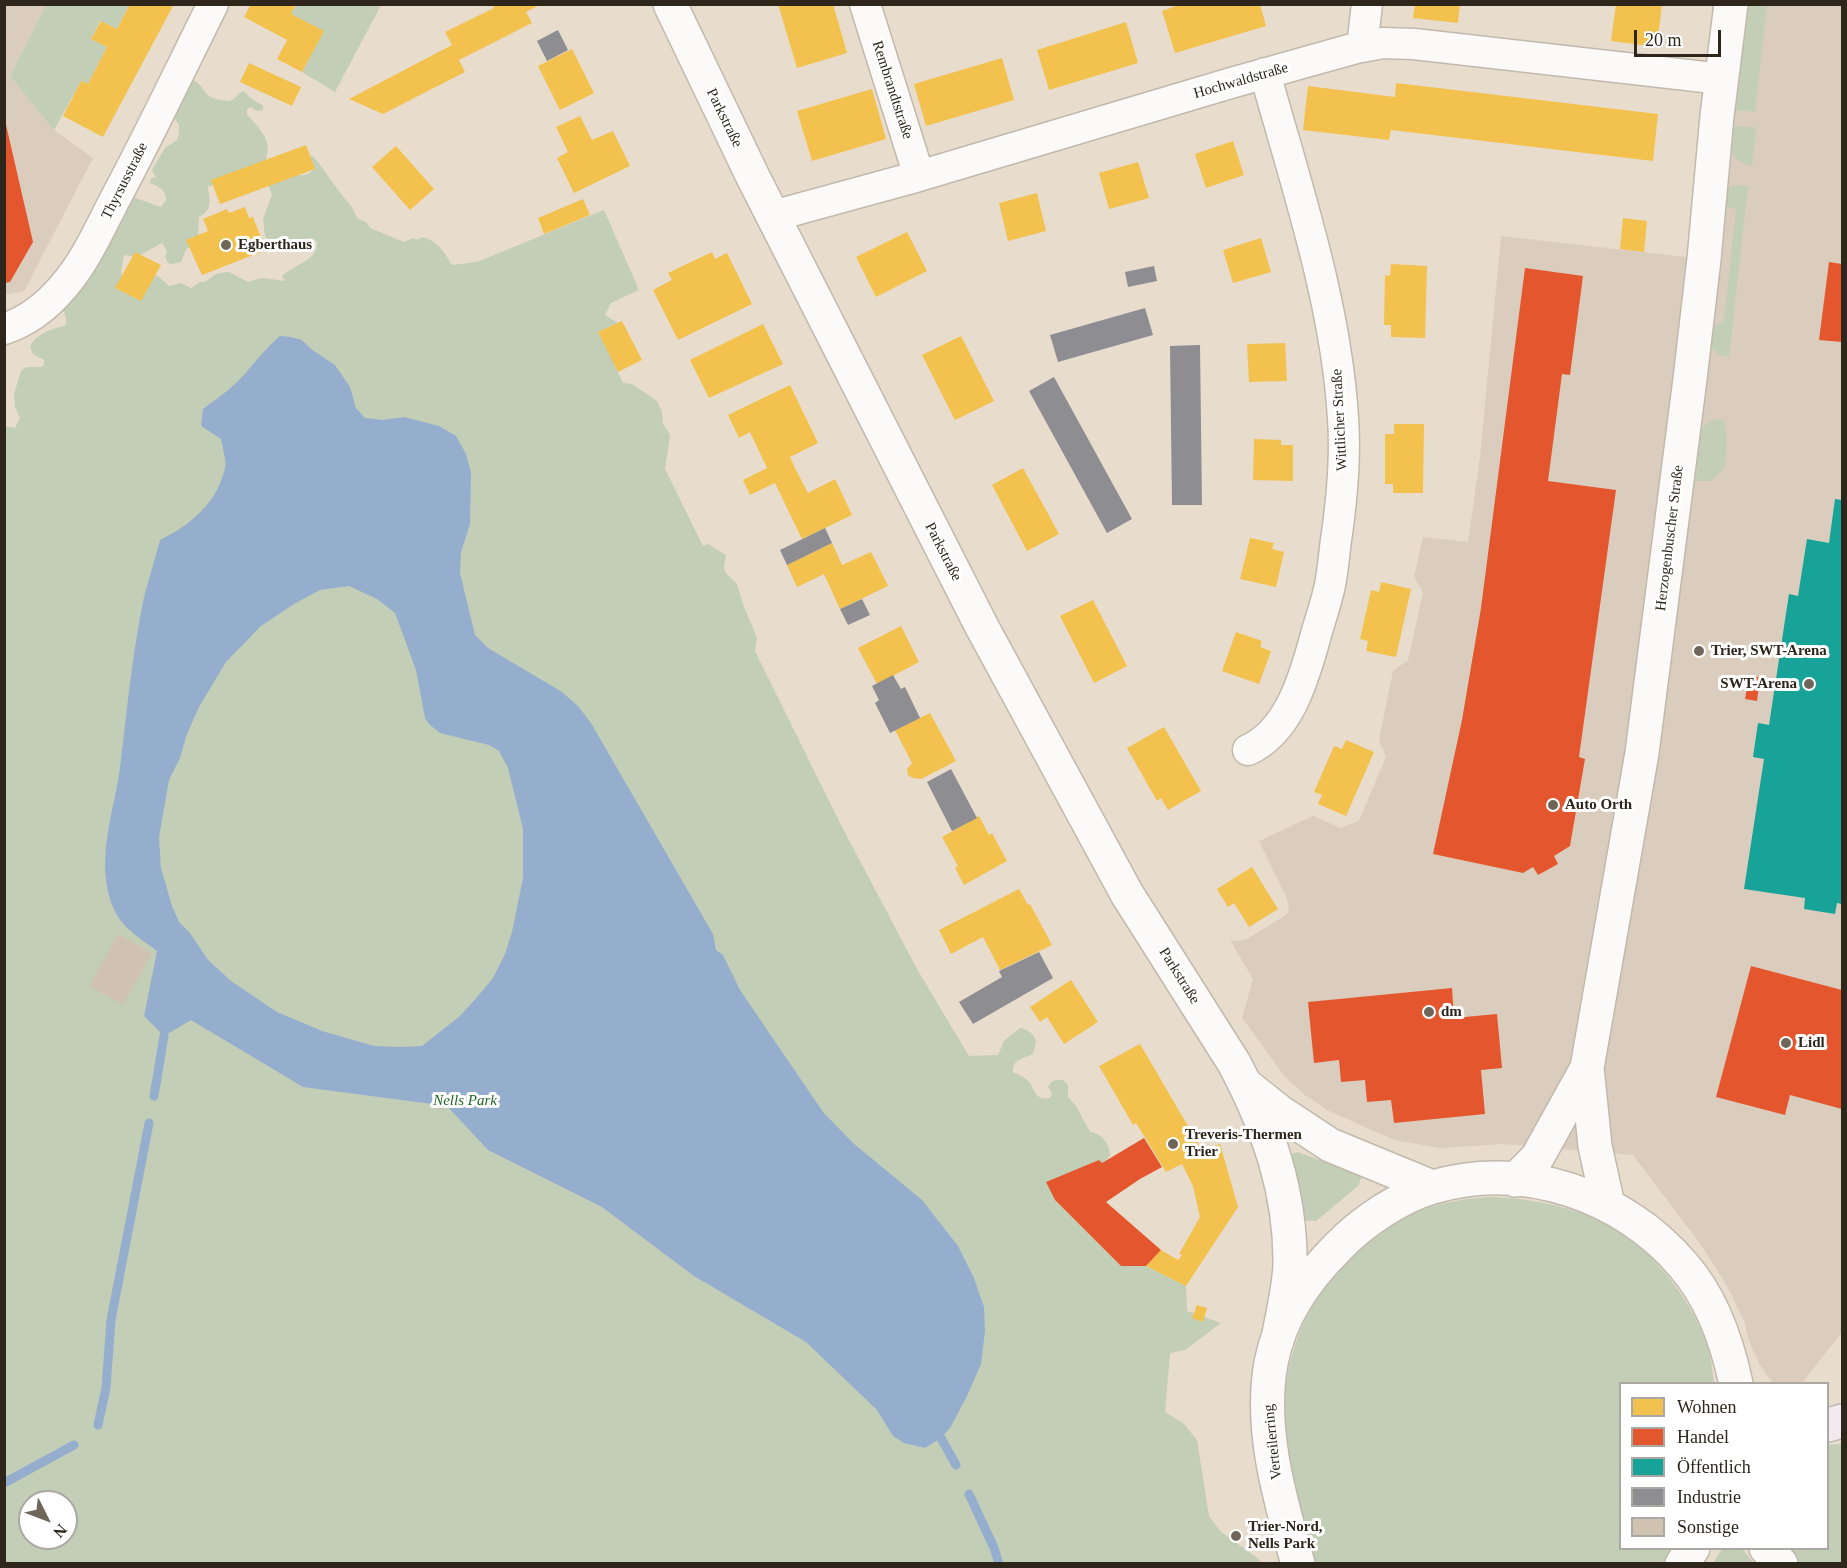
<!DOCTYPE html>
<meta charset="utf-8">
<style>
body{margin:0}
#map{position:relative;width:1847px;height:1568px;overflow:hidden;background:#e8dccd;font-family:Georgia,serif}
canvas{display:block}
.frame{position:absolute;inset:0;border:6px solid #2e261b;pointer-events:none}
.legend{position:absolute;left:1619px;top:1382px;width:210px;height:168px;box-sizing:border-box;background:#fff;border:2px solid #aba8a4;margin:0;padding:8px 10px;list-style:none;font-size:18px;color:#2e261b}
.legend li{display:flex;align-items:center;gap:12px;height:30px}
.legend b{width:30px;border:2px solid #aba8a4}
.north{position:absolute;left:18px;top:1490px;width:60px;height:60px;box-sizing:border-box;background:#fff;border:2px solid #aba8a4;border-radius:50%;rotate:132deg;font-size:16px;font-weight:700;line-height:24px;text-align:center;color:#2e261b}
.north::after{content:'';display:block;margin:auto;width:21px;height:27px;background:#6f6659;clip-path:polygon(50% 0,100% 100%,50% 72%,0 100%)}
.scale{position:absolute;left:1634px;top:30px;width:87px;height:27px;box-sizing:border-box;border:3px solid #2e261b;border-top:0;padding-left:8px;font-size:18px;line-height:21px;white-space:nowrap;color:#2e261b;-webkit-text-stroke:4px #fff;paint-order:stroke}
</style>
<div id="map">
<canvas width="1847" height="1568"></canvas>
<div class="frame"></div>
<ul class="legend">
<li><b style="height:16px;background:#f2c14e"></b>Wohnen</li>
<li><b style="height:16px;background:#e4572e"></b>Handel</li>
<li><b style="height:16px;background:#17a398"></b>Öffentlich</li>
<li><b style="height:16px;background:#8d8d92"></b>Industrie</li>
<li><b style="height:16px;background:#d0c2b0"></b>Sonstige</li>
</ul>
<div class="north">N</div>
<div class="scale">20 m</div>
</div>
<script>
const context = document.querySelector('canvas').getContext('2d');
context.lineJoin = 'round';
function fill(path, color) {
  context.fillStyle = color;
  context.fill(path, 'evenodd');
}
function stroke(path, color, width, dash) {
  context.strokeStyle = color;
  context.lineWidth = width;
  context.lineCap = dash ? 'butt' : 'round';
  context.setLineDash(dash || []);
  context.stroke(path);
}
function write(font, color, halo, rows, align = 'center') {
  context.font = font + ' Georgia,serif';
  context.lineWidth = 6;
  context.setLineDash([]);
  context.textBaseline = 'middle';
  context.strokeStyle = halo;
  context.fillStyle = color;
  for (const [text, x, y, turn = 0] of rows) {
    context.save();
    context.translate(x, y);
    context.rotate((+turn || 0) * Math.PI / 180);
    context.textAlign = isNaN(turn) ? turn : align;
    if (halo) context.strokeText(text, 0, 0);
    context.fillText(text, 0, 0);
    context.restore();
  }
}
fill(new Path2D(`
 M4 5H46L10 76 54 130 93 158 24 291 5 295Z
 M1731 5H1842V1332L1802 1383H1774L1768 1377 1760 1365 1749 1341 1744 1321 1726 1284 1701 1245 1633 1155 1504 1144 1441 1148 1394 1140 1329 1111 1306 1096 1286 1078 1242 1018 1253 979 1230 940 1234 941 1247 939 1286 915 1289 911 1287 898 1259 841 1313 816 1341 828 1359 821 1386 757 1379 740 1393 671 1408 660 1423 592 1414 577 1423 537 1468 542 1480 457 1501 236 1704 259Z`), '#dacdbd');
fill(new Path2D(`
 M127 4 129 5 117 29 100 21 91 39 107 47 88 84 81 81 54 130 10 76 46 5Z
 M296 5H381L335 92 302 72 323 31 291 14Z
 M1747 5H1767L1755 112 1735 110Z
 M192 80C206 84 200 98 222 100 227 101 227 102 232 100 236 98 239 93 243 91L253 100 263 105V110L257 111 250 107 247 110V114C260 131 274 139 265 163L215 185 208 186C209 200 214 209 199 217L198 237 186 250 181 262 173 264 168 263 165 257 167 251 162 243 136 257 124 255 121 271 124 280 158 276 169 286 181 283 191 288 200 282H205L216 274 225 272H229L248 282 262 278 285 281 282 276C293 265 318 261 317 242L312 238 307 239 304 244 290 248 270 243 265 236 263 219 272 195 267 182C273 180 280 176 286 175 298 174 307 179 314 168L309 157 313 156C326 172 337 190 351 206 354 210 355 215 358 219L366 222 370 228 404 242 413 238 417 240 422 237C437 240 445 253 452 265L477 262 604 210 639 290 611 303 605 315 621 325 618 362 615 366 623 383 632 384 657 401 662 412 663 424 668 431 670 436 665 469 703 546 708 544 726 555 724 566 725 572 737 584 744 607 757 638 755 651 840 823 917 969 969 1056 998 1055 1004 1041 1020 1028C1029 1030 1034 1033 1036 1042L1033 1054C1024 1059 1012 1058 1013 1072 1017 1074 1023 1076 1027 1080 1036 1088 1033 1101 1050 1098L1052 1093 1048 1087C1051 1080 1057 1079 1063 1080L1068 1085V1097L1076 1106 1090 1132C1102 1133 1109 1143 1110 1155L1105 1163 1052 1188 1051 1192 1055 1200 1121 1266H1146L1186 1286 1187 1311 1221 1323 1185 1350 1170 1353 1165 1412 1184 1424 1197 1440 1209 1516 1221 1532 1259 1559 1260 1563H5L4 426 15 428 20 418 15 407 14 394 21 371 26 367H41L44 365V360L33 354 30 346C37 334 52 328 65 326 67 322 66 317 64 312L59 311 130 196 158 206 161 207 166 200C167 190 158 186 150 183L151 178H156L152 170 165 148 177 140 179 133V125L171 114ZM30 1502H66V1538H30Z
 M1733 126 1756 127 1752 166C1727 159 1730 149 1733 126Z
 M1732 185 1748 186 1729 357 1720 355 1708 346 1711 329 1724 320 1736 209 1722 206 1724 190Z
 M1714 419 1724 420 1727 439 1725 467 1712 481H1696L1700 429Z
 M1298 1152 1362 1176 1358 1186 1316 1221 1295 1220 1288 1159 1292 1154Z
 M1493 1197C1535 1199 1579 1207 1616 1230 1655 1254 1688 1296 1705 1339 1711 1353 1712 1368 1714 1383L1620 1384V1548L1673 1549 1662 1563 1314 1564C1303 1528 1293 1490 1287 1453 1286 1443 1283 1432 1283 1422 1284 1345 1313 1284 1375 1238 1388 1228 1402 1218 1417 1212 1441 1202 1468 1198 1493 1197Z
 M1842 1444V1563H1801L1782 1549 1828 1548V1445Z
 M1723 1548 1742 1549 1754 1563H1713Z`), '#c3ceb6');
fill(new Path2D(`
 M280 336 291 337 302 340 311 349 335 365 350 387 356 408 365 418 383 420 404 417 439 426 456 436 466 454 471 473 470 524 461 552 460 573 475 635 488 648 562 692 578 706 591 723 713 934 716 950 723 955 740 990 823 1112 853 1143 922 1200 958 1246 974 1278 984 1307 985 1331 981 1364 967 1396 950 1428 941 1438 925 1448 904 1443 893 1436 877 1410 806 1342 694 1276 602 1207 488 1150 447 1106 303 1087 191 1020 164 1036 144 1016 157 951C136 935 118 926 110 899 97 855 114 811 120 768 127 711 132 654 144 597 149 578 155 559 160 540 191 525 217 503 225 468 227 460 222 447 221 439L201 426 203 409C213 401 224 394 234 385 250 370 262 351 280 336ZM349 586 377 599 395 613 416 670 425 718 430 725 440 733 489 745 499 751 508 768 523 829V878L512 932 505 954 493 978 478 996 460 1016 422 1046 399 1047 374 1046 322 1031 277 1012 231 981 208 960 190 933 179 922 172 906 161 868 159 837 169 780 180 758 187 734 199 707 226 662 261 626 294 604 320 590Z`), '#96aece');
fill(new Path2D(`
 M130 4H174L103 137 63 116 81 81 88 84 107 47 91 39 101 21 117 29Z
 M251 4H296L291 14 324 31 302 72 277 59 287 40 244 17Z
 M492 4H541L526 12 532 23 459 60 465 72 383 114 349 99 452 45 445 32 494 8Z
 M778 4H833L847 53 797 68Z
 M1182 4H1260L1266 26 1175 53 1162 11Z
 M1415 4H1460L1458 23 1413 18Z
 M1616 4H1662L1657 47 1611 41Z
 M1126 22 1138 63 1049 90 1037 50Z
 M572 49 594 93 560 110 538 66Z
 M1002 58 1014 100 926 126 914 84Z
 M249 63 301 87 292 106 240 82Z
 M1396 83 1658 114 1653 161 1391 130 1389 140 1303 130 1308 86 1395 97Z
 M872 89 886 139 812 161 797 111Z
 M580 116 592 140 613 131 630 166 574 193 557 158 568 152 556 127Z
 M1233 141 1244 175 1206 188 1195 154Z
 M306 145 315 169 220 204 211 180Z
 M396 146 434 189 410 210 372 167Z
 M1138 162 1149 198 1109 209 1099 173Z
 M1037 193 1046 231 1008 241 999 203Z
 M583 199 590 215 544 234 538 218Z
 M245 207 249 218 253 217 266 250 202 275 186 240 208 231 203 219 227 209 229 213Z
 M1623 218 1647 221 1644 252 1620 249Z
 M907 232 927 271 876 297 856 257Z
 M1261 238 1271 272 1233 283 1223 250Z
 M135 252 161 265 141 301 115 288Z
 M712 252 715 259 727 253 752 304 678 340 653 290 672 280 668 273Z
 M1391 264 1427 266 1425 338 1391 337V325H1384L1385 275 1390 276Z
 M622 321 642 360 618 372 598 332Z
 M763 324 783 364 709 398 690 360Z
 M961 336 994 401 955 420 922 355Z
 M1285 343 1287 381 1249 382 1247 344Z
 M790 385 818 443 790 457 797 472 808 493 835 479 852 515 802 539 775 483 750 495 743 480 767 468 750 432 739 438 728 415Z
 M1394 424H1424L1423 493H1393V484H1385V434H1394Z
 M1254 439 1281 440V445H1293V481L1253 480Z
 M1023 468 1059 534 1027 551 992 485Z
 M1250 538 1274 543 1272 549 1284 552 1276 587 1240 579Z
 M832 543 842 565 871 552 888 586 840 609 824 574 797 587 787 565Z
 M1381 582 1411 589 1396 657 1366 651 1368 641 1360 639 1371 590 1379 592Z
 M1093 600 1127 666 1094 683 1060 616Z
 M901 626 919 662 877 684 858 648Z
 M1236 632 1262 641 1260 647 1271 651 1259 684 1222 671Z
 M930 713 956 761 921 779 913 778 908 775 907 769 912 763 895 730Z
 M1164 727 1201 791 1168 810 1161 798 1157 801 1127 748Z
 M1346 740 1374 752 1346 816 1318 804 1322 795 1314 792 1334 746 1342 749Z
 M979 816 989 835 992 833 1007 861 964 885 955 868 958 866 942 837Z
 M1252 867 1278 909 1249 927 1234 903 1228 907 1217 889Z
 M1019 889 1028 905 1030 904 1052 945 1000 970 983 937 951 954 939 930Z
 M1071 980 1098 1022 1064 1044 1047 1017 1040 1022 1030 1007Z
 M1140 1044 1202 1150 1220 1144 1238 1207 1186 1286 1146 1266 1161 1250 1178 1260 1182 1255 1179 1254 1200 1217 1193 1186 1182 1164 1166 1172 1136 1123 1133 1125 1099 1066Z
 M1197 1305 1207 1308 1203 1322 1192 1318Z`), '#f2c14e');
fill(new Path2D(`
 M4 116 33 242 10 282 4 283Z
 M1829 262 1842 264V342L1819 340Z
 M1525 268 1583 276 1570 375 1562 374 1548 481 1616 490 1579 757 1585 759 1570 846 1554 856 1558 864 1538 875 1533 867 1523 873 1433 854 1462 720 1481 608Z
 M1749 676 1760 677 1757 701 1745 699Z
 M1751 966 1842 990V1109L1790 1095 1785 1115 1716 1097Z
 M1452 988 1454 1018 1497 1014 1502 1068 1481 1070 1485 1114 1394 1123 1391 1100 1367 1102 1365 1080 1341 1082 1339 1060 1314 1063 1308 1002Z
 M1144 1138 1162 1167 1140 1179 1106 1202 1161 1250 1146 1266H1121L1055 1200 1046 1182 1099 1160 1102 1163Z`), '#e4572e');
fill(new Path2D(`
 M1835 499 1842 500V904L1837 903 1835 914 1804 909 1805 898 1744 889 1764 759 1753 757 1758 723 1769 725 1789 594 1798 596 1807 539 1829 543Z`), '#17a398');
fill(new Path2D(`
 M558 30 568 50 547 61 537 41Z
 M1154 266 1157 281 1128 287 1125 272Z
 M1145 308 1153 335 1058 362 1050 335Z
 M1200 345 1202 505H1172L1170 346Z
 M1054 377 1132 519 1107 533 1029 391Z
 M825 528 832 543 787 565 780 550Z
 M862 599 870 615 848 625 840 609Z
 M893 675 901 689 905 687 920 718 890 733 875 703 879 700 872 686Z
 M951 769 977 818 952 831 927 782Z
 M1039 952 1053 978 973 1024 959 1002 1002 977 999 971Z`), '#8d8d92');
stroke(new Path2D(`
 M154 1096 164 1036
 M98 1425 106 1388 111 1320 149 1123
 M941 1438 956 1465
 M4 1483 74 1445
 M969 1494 994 1548 999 1564`), '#96aece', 9);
fill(new Path2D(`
 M118 934 152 953 123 1005 89 986Z`), '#d0c2b0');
const street = new Path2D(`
 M865 4 919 176
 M1362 47 1367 4
 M773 216 919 176 1231 83 1356 48 1383 43 1414 44 1722 79
 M4 329C28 321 47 306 63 287 85 262 99 230 114 201 149 136 180 70 213 4
 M1248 750C1288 732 1303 681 1314 642 1319 623 1326 604 1330 585 1333 570 1334 555 1336 540 1342 499 1346 459 1343 418 1336 302 1296 185 1265 73`);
const secondary = new Path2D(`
 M670 4 753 177 982 627 1127 894 1234 1063C1268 1127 1291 1192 1290 1265 1289 1288 1283 1312 1279 1334
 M1246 1085 1280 1112 1330 1145 1432 1187
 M1515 1180 1537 1158 1587 1068
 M1608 1205 1595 1146 1587 1068 1642 753 1690 379 1704 259 1717 116 1731 4
 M1766 1548 1781 1564
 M1298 1564C1280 1499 1259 1430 1271 1363 1280 1316 1305 1280 1338 1247 1362 1222 1399 1197 1433 1187 1522 1160 1624 1195 1683 1265 1712 1298 1727 1341 1736 1384
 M1682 1564 1693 1548`);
const primary = new Path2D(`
 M1828 1425 1842 1421`);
stroke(street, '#c2b9ad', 33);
stroke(secondary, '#c2b9ad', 36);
stroke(primary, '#c1bbb3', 36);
stroke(street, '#fcfaf8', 30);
stroke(secondary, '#fcfaf8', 33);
stroke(primary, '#f1eaef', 33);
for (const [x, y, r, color] of [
 [226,245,6,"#6f6659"],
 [1699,651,6,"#6f6659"],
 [1809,684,6,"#6f6659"],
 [1553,805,6,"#6f6659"],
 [1429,1012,6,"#6f6659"],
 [1786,1043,6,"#6f6659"],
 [1173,1144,6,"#6f6659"],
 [1236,1536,6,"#6f6659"]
]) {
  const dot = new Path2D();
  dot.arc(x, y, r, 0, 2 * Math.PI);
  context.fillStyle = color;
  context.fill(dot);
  stroke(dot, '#fff', 2);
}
write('15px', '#2e261b', '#fff', [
 ["Hochwaldstraße",1241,81,-16],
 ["Rembrandtstraße",892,90,72],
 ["Parkstraße",724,118,64],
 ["Thyrsusstraße",125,181,-63],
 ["Wittlicher Straße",1340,420,-93],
 ["Herzogenbuscher Straße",1670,538,-83],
 ["Parkstraße",943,552,63],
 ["Parkstraße",1179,976,58],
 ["Verteilerring",1273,1442,-96]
]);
write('bold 15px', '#2e261b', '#fff', [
 ["Egberthaus",238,245],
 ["Trier, SWT-Arena",1711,651],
 ["SWT-Arena",1797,684,"right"],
 ["Auto Orth",1565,805],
 ["dm",1441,1012],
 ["Lidl",1798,1043],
 ["Treveris-Thermen",1185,1135],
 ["Trier",1185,1152],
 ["Trier-Nord,",1248,1527],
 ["Nells Park",1248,1544]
], 'left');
write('italic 15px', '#216725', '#fff', [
 ["Nells Park",465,1101]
]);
</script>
